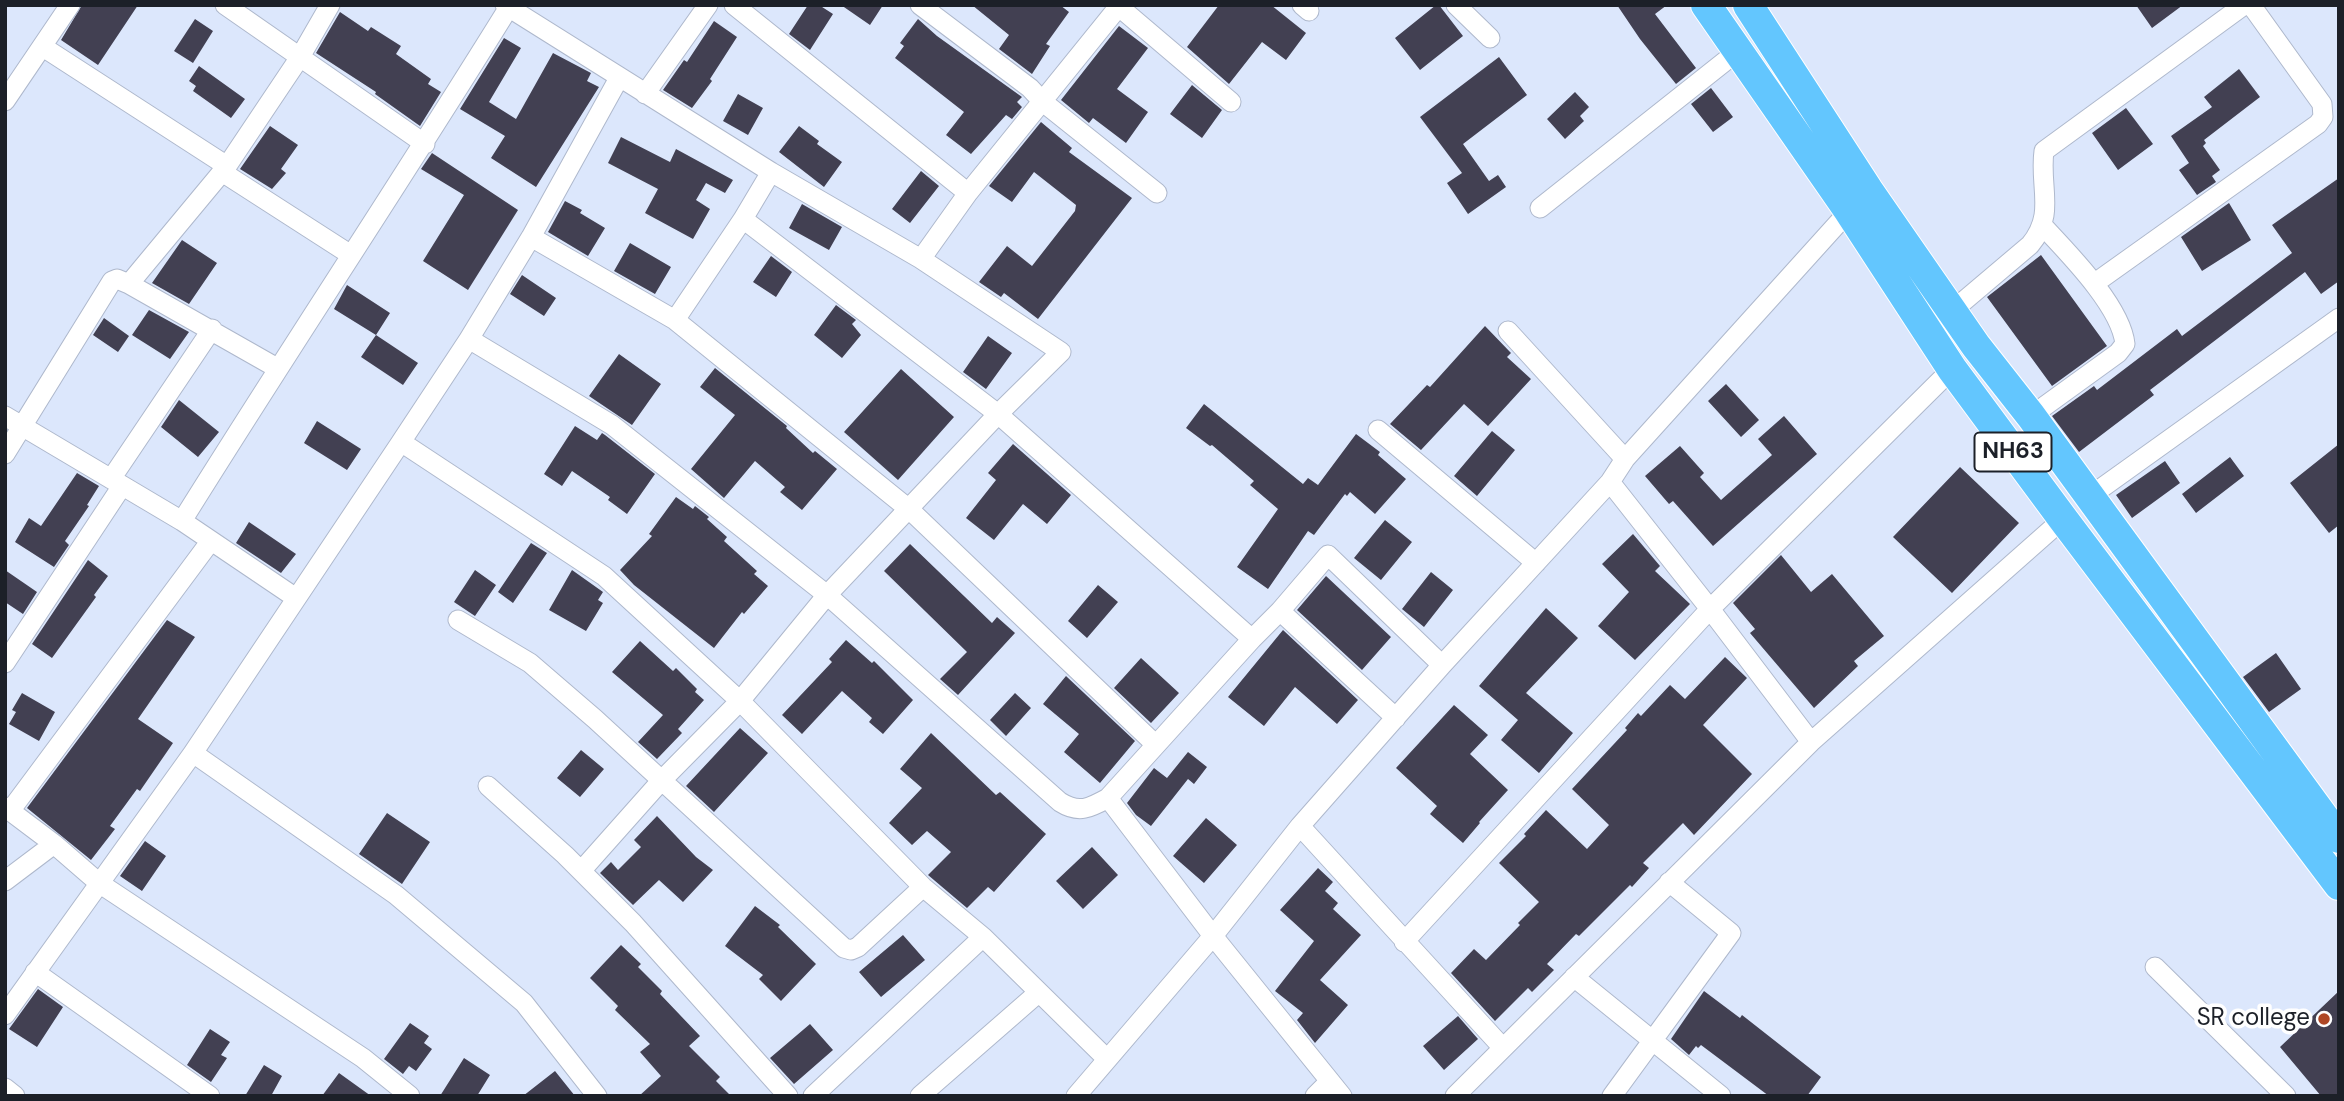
<!DOCTYPE html>
<style>
body{margin:0}
#map{position:relative;width:2344px;height:1101px;overflow:hidden;background:#dce7fc;font-family:"DM Sans",sans-serif}
canvas{display:block}
.frame{position:absolute;inset:0;border:7px solid #1c2028;pointer-events:none}
</style>
<div id="map">
<canvas width="2344" height="1101"></canvas>
<div class="frame"></div>
</div>
<script>
const context = document.querySelector('canvas').getContext('2d');
context.lineJoin = 'round';
function fill(path, color) {
  context.fillStyle = color;
  context.fill(path, 'evenodd');
}
function stroke(path, color, width, dash) {
  context.strokeStyle = color;
  context.lineWidth = width;
  context.lineCap = dash ? 'butt' : 'round';
  context.setLineDash(dash || []);
  context.stroke(path);
}
function write(font, color, halo, rows, align = 'center') {
  context.font = font + ' "DM Sans",sans-serif';
  context.lineWidth = 7;
  context.setLineDash([]);
  context.textBaseline = 'middle';
  context.strokeStyle = halo;
  context.fillStyle = color;
  for (const [text, x, y, turn = 0] of rows) {
    context.save();
    context.translate(x, y);
    context.rotate((+turn || 0) * Math.PI / 180);
    context.textAlign = isNaN(turn) ? turn : align;
    if (halo) context.strokeText(text, 0, 0);
    context.fillText(text, 0, 0);
    context.restore();
  }
}
fill(new Path2D(`
 M82 5H138L98 65 61 40Z
 M808 5H819L833 14 810 50 789 34Z
 M841 5H883L870 25Z
 M972 5H1060L1069 12 1046 44 1050 46 1032 74 999 49 1009 35Z
 M1219 5H1271L1306 33 1286 60 1262 42 1229 84 1187 47Z
 M1436 5H1439L1463 36 1420 70 1395 38Z
 M1617 5H1667L1655 14 1696 68 1676 84 1640 39Z
 M2136 5H2183L2152 28Z
 M340 12 368 31 371 27 401 46 396 54 431 79 428 84 441 92 420 126 375 94 376 92 316 53Z
 M195 19 213 31 193 63 174 51Z
 M918 19 937 36 1022 97 1017 102 1022 107 1012 119 1006 115 971 154 946 135 964 112 895 58 904 46 900 43Z
 M714 21 737 37 710 79 712 81 692 108 663 90 684 60 687 62Z
 M1119 26 1148 48 1117 89 1148 112 1126 143 1093 118 1089 123 1061 100Z
 M504 38 521 48 489 102 516 119 553 53 591 73 587 81 599 87 536 187 491 158 505 136 460 109Z
 M1499 57 1527 95 1463 144 1489 181 1498 175 1506 187 1468 214 1447 183 1462 173 1420 117Z
 M199 66 245 99 231 118 193 91 196 86 189 81Z
 M2239 69 2260 97 2204 140 2206 143 2203 146 2220 170 2212 176 2216 182 2197 195 2179 170 2189 163 2171 136 2212 107 2204 97Z
 M1192 85 1222 110 1202 138 1170 114Z
 M1711 88 1733 117 1713 132 1691 104Z
 M1575 92 1589 107 1580 116 1584 121 1565 139 1547 119Z
 M738 94 763 108 748 135 723 121Z
 M2126 108 2153 144 2118 170 2092 133Z
 M1041 122 1072 148 1069 152 1132 198 1038 319 1004 293 1001 297 979 282 1007 246 1032 266 1075 211 1076 205 1034 172 1012 202 989 186Z
 M270 126 298 145 281 169 286 173 272 189 240 169Z
 M799 126 819 141 817 144 842 162 824 187 779 152Z
 M621 137 670 162 676 149 733 180 725 193 706 183 696 200 710 209 693 239 645 213 658 189 608 163Z
 M432 153 518 210 468 290 423 261 464 195 421 169Z
 M921 171 939 186 910 223 892 209Z
 M2339 178V281L2321 294 2305 272 2150 390 2154 395 2079 452 2052 416 2094 386 2097 390 2177 329 2182 336 2292 253 2272 225Z
 M565 201 582 210 580 213 605 228 588 256 548 232Z
 M2229 203 2251 240 2202 271 2181 237Z
 M802 204 842 227 829 250 789 228Z
 M182 240 217 263 189 304 152 283Z
 M630 243 671 267 655 294 614 271Z
 M2041 255 2107 346 2052 386 1987 297Z
 M771 256 792 272 776 297 753 282Z
 M522 275 556 298 544 316 510 294Z
 M347 285 390 313 376 335 334 309Z
 M836 305 856 320 852 324 861 335 842 358 814 335Z
 M149 310 189 332 170 359 132 335Z
 M104 318 129 336 118 352 93 335Z
 M1485 326 1511 353 1507 357 1531 379 1488 426 1464 404 1421 450 1390 424 1427 385 1430 387Z
 M376 335 418 363 403 385 361 357Z
 M988 336 1012 353 986 389 963 372Z
 M619 354 661 384 632 425 589 396Z
 M715 368 787 426 786 428 813 453 815 451 837 469 802 510 780 492 785 487 755 461 724 498 691 469 735 415 700 387Z
 M901 369 954 417 898 480 844 432Z
 M1726 384 1759 420 1741 437 1708 401Z
 M179 400 219 432 198 457 161 427Z
 M1204 404 1303 484 1308 478 1318 485 1356 434 1380 452 1378 455 1406 479 1375 514 1350 492 1347 496 1345 494 1314 535 1308 531 1268 589 1237 567 1278 509 1250 485 1254 481 1212 445 1210 446 1186 428Z
 M1784 416 1817 454 1713 546 1673 501 1669 504 1645 476 1680 446 1704 473 1700 477 1721 500 1772 455 1758 439Z
 M317 421 361 449 347 470 304 443Z
 M575 426 597 440 602 433 605 435 655 474 627 514 608 500 610 497 572 471 562 486 544 474Z
 M1492 431 1515 450 1477 496 1454 476Z
 M1013 444 1071 495 1047 524 1023 504 994 540 966 518 996 480 988 473Z
 M2339 444V525L2329 533 2290 483Z
 M2230 457 2244 476 2196 513 2182 494Z
 M2165 461 2180 483 2132 518 2116 495Z
 M1960 467 2019 523 1952 593 1893 537Z
 M77 473 99 486 87 505 89 506 65 541 69 545 54 567 15 542 29 518 41 526Z
 M676 497 693 509 695 506 709 517 707 519 727 537 724 541 757 571 754 574 768 586 744 614 742 612 714 648 634 585 620 570 652 536 649 534Z
 M1385 520 1412 542 1381 580 1354 558Z
 M249 522 296 554 281 573 236 543Z
 M1633 534 1660 566 1655 571 1690 604 1635 660 1598 626 1629 592 1602 564Z
 M531 543 547 553 513 603 498 592Z
 M910 544 992 623 997 617 1015 633 958 695 940 679 967 652 884 571Z
 M1781 555 1811 592 1832 574 1884 636 1854 661 1858 666 1814 708 1750 633 1755 629 1733 603Z
 M88 560 108 576 94 595 96 597 52 658 32 644Z
 M5 570 37 592 23 614 5 602Z
 M475 570 496 585 475 616 454 602Z
 M572 570 603 592 598 600 603 603 586 631 549 610Z
 M1431 572 1453 590 1424 627 1402 609Z
 M1326 576 1391 637 1362 670 1297 610Z
 M1098 585 1118 602 1087 638 1068 621Z
 M1546 608 1578 638 1526 693 1573 733 1539 773 1501 740 1518 720 1479 686Z
 M167 620 195 637 138 719 173 743 140 791 137 789 110 826 115 829 91 860 27 808Z
 M1283 630 1358 700 1337 724 1295 687 1264 726 1228 697Z
 M846 640 872 663 874 661 913 700 883 734 869 722 872 718 842 691 802 734 782 715 832 662 829 659Z
 M640 641 673 671 676 668 697 689 695 692 704 700 678 729 682 733 657 759 638 742 663 715 612 672Z
 M2276 653 2301 689 2269 712 2243 677Z
 M1725 657 1747 678 1703 725 1752 774 1694 835 1683 823 1643 863 1649 868 1632 887 1630 885 1579 936 1576 934 1547 964 1554 970 1532 992 1528 988 1495 1021 1451 973 1474 949 1486 960 1520 925 1518 923 1539 902 1499 863 1526 836 1524 834 1546 810 1587 849 1609 825 1572 789 1627 730 1625 728 1638 713 1641 716 1670 685 1685 699Z
 M1141 658 1179 693 1151 723 1114 688Z
 M1066 676 1135 741 1100 783 1064 752 1079 734 1043 704Z
 M22 693 55 712 39 741 9 724 16 712 12 710Z
 M1015 693 1031 708 1006 736 990 720Z
 M1454 705 1488 735 1470 754 1508 790 1479 822 1480 823 1463 843 1430 814 1437 806 1396 768Z
 M740 728 768 753 714 812 686 786Z
 M931 733 996 795 1000 792 1046 834 994 892 988 887 967 908 928 875 951 852 927 831 912 845 889 823 922 788 900 769Z
 M581 750 604 769 580 797 557 778Z
 M1188 752 1207 767 1194 784 1188 779 1151 826 1136 815 1127 803 1154 768 1167 778Z
 M387 813 430 842 402 884 359 854Z
 M657 816 696 857 713 870 683 902 659 880 633 905 600 873 611 862 618 870 641 847 634 840Z
 M1206 818 1237 845 1204 883 1173 856Z
 M145 841 166 856 142 891 120 876Z
 M1092 847 1118 875 1083 909 1056 881Z
 M1318 868 1333 882 1325 891 1338 903 1333 909 1361 935 1320 980 1348 1005 1315 1043 1297 1020 1303 1013 1275 991 1314 941 1280 910Z
 M755 906 780 925 778 927 816 964 781 1001 759 979 763 975 725 946Z
 M903 935 925 960 881 997 859 972Z
 M621 945 641 964 638 967 662 991 660 994 700 1036 689 1046 720 1077 716 1081 731 1096H639L661 1076 640 1052 650 1044 615 1010 618 1006 590 978Z
 M38 989 63 1007 37 1047 9 1029Z
 M1704 991 1740 1018 1742 1015 1821 1077 1807 1096H1769L1701 1045 1698 1048 1696 1046 1689 1055 1671 1039Z
 M2339 991V1096H2321L2280 1047Z
 M1458 1016 1478 1039 1444 1070 1423 1046Z
 M410 1023 429 1036 424 1043 432 1049 416 1071 409 1066 403 1074 384 1059Z
 M810 1024 833 1050 794 1084 770 1058Z
 M210 1029 230 1042 221 1055 227 1058 211 1082 187 1065Z
 M464 1058 490 1075 477 1096H440Z
 M264 1065 282 1076 271 1096H245Z
 M555 1071 575 1096H523Z
 M339 1073 371 1096H322Z`), '#424052');
const minor = new Path2D(`
 M225 5 425 144
 M505 5 771 172 921 259 968 193 1120 5
 M734 5 968 193
 M920 5 1030 88 1043 102 1157 193
 M1117 5 1231 102
 M1302 5 1309 11
 M1456 5 1490 38
 M43 47 227 166
 M645 94 708 5
 M5 101 70 5
 M222 172 351 255
 M771 172 743 219 998 414 1252 639 1108 798 1213 936 1342 1096
 M1540 208 1738 51
 M531 237 675 320 910 510 1155 744
 M921 259 1061 352 998 414 827 595 740 701 923 887 983 937 1107 1059
 M2095 283 2318 124 2323 117 2322 104 2251 5
 M129 284 227 166 300 57 330 5
 M1952 311 2030 245C2056 214 2039 187 2044 151L2244 5
 M675 320 743 219
 M1508 331 1625 459
 M469 339 612 425 827 595 1060 802C1079 814 1090 808 1108 798
 M5 416 182 521 296 598
 M2031 416 2118 353 2125 344C2121 306 2068 253 2042 225
 M1378 430 1536 563
 M5 454 112 281 117 279 129 284 277 368
 M111 479 212 329
 M1610 482 1710 609 1811 742
 M2089 497 2339 318
 M182 521C289 349 402 180 509 7
 M1280 611 1396 718
 M458 620 530 663 595 719 844 948 851 950 858 947 923 887
 M1252 639 1280 611 1328 555 1442 665
 M5 663 122 486
 M193 753 396 895 524 1003 597 1096
 M488 786 565 855 633 923 788 1096
 M5 807 54 844 99 883 363 1058 410 1096
 M10 811 210 542
 M1300 826 1503 1048
 M581 871 661 781 740 701 604 576 401 442 469 339 531 237 619 78
 M5 881 54 844
 M1404 942 1710 609 1952 369
 M2155 967 2286 1096
 M35 972 210 1096
 M1574 977 1721 1096
 M5 1015 193 753 401 442
 M5 1088 15 1096
 M813 1096 983 937
 M920 1096 1038 993
 M1076 1096 1213 936 1300 826 1442 665 1610 482 1625 459 1849 211
 M1315 1096 1330 1081
 M1455 1096 1811 742 2063 519
 M1612 1096 1731 933 1669 882`);
const highway = new Path2D(`
 M1706 5 1849 211 1952 369 2063 519 2339 885
 M1748 5 1868 190 1976 346 2031 416 2339 838`);
stroke(minor, '#aeb8cc', 21);
stroke(highway, '#fff', 32);
stroke(minor, '#fff', 19);
stroke(highway, '#63c6fe', 30);
for (const [x, y, r, color] of [
 [2324,1019,7,"#af4725"]
]) {
  const dot = new Path2D();
  dot.arc(x, y, r, 0, 2 * Math.PI);
  context.fillStyle = color;
  context.fill(dot);
  stroke(dot, '#fff', 2.5);
}
for (const [x, y, w] of [
 [2013,452,77]
]) {
  const box = new Path2D();
  box.roundRect(x - w / 2, y - 19.5, w, 39, 5);
  context.fillStyle = '#fff';
  context.fill(box);
  stroke(box, '#1c2028', 2);
}
write('bold 23px', '#1c2028', null, [
 ["NH63",2013,452]
]);
write('24px', '#1c2028', '#fff', [
 ["SR college",2310,1019]
], 'right');
</script>
